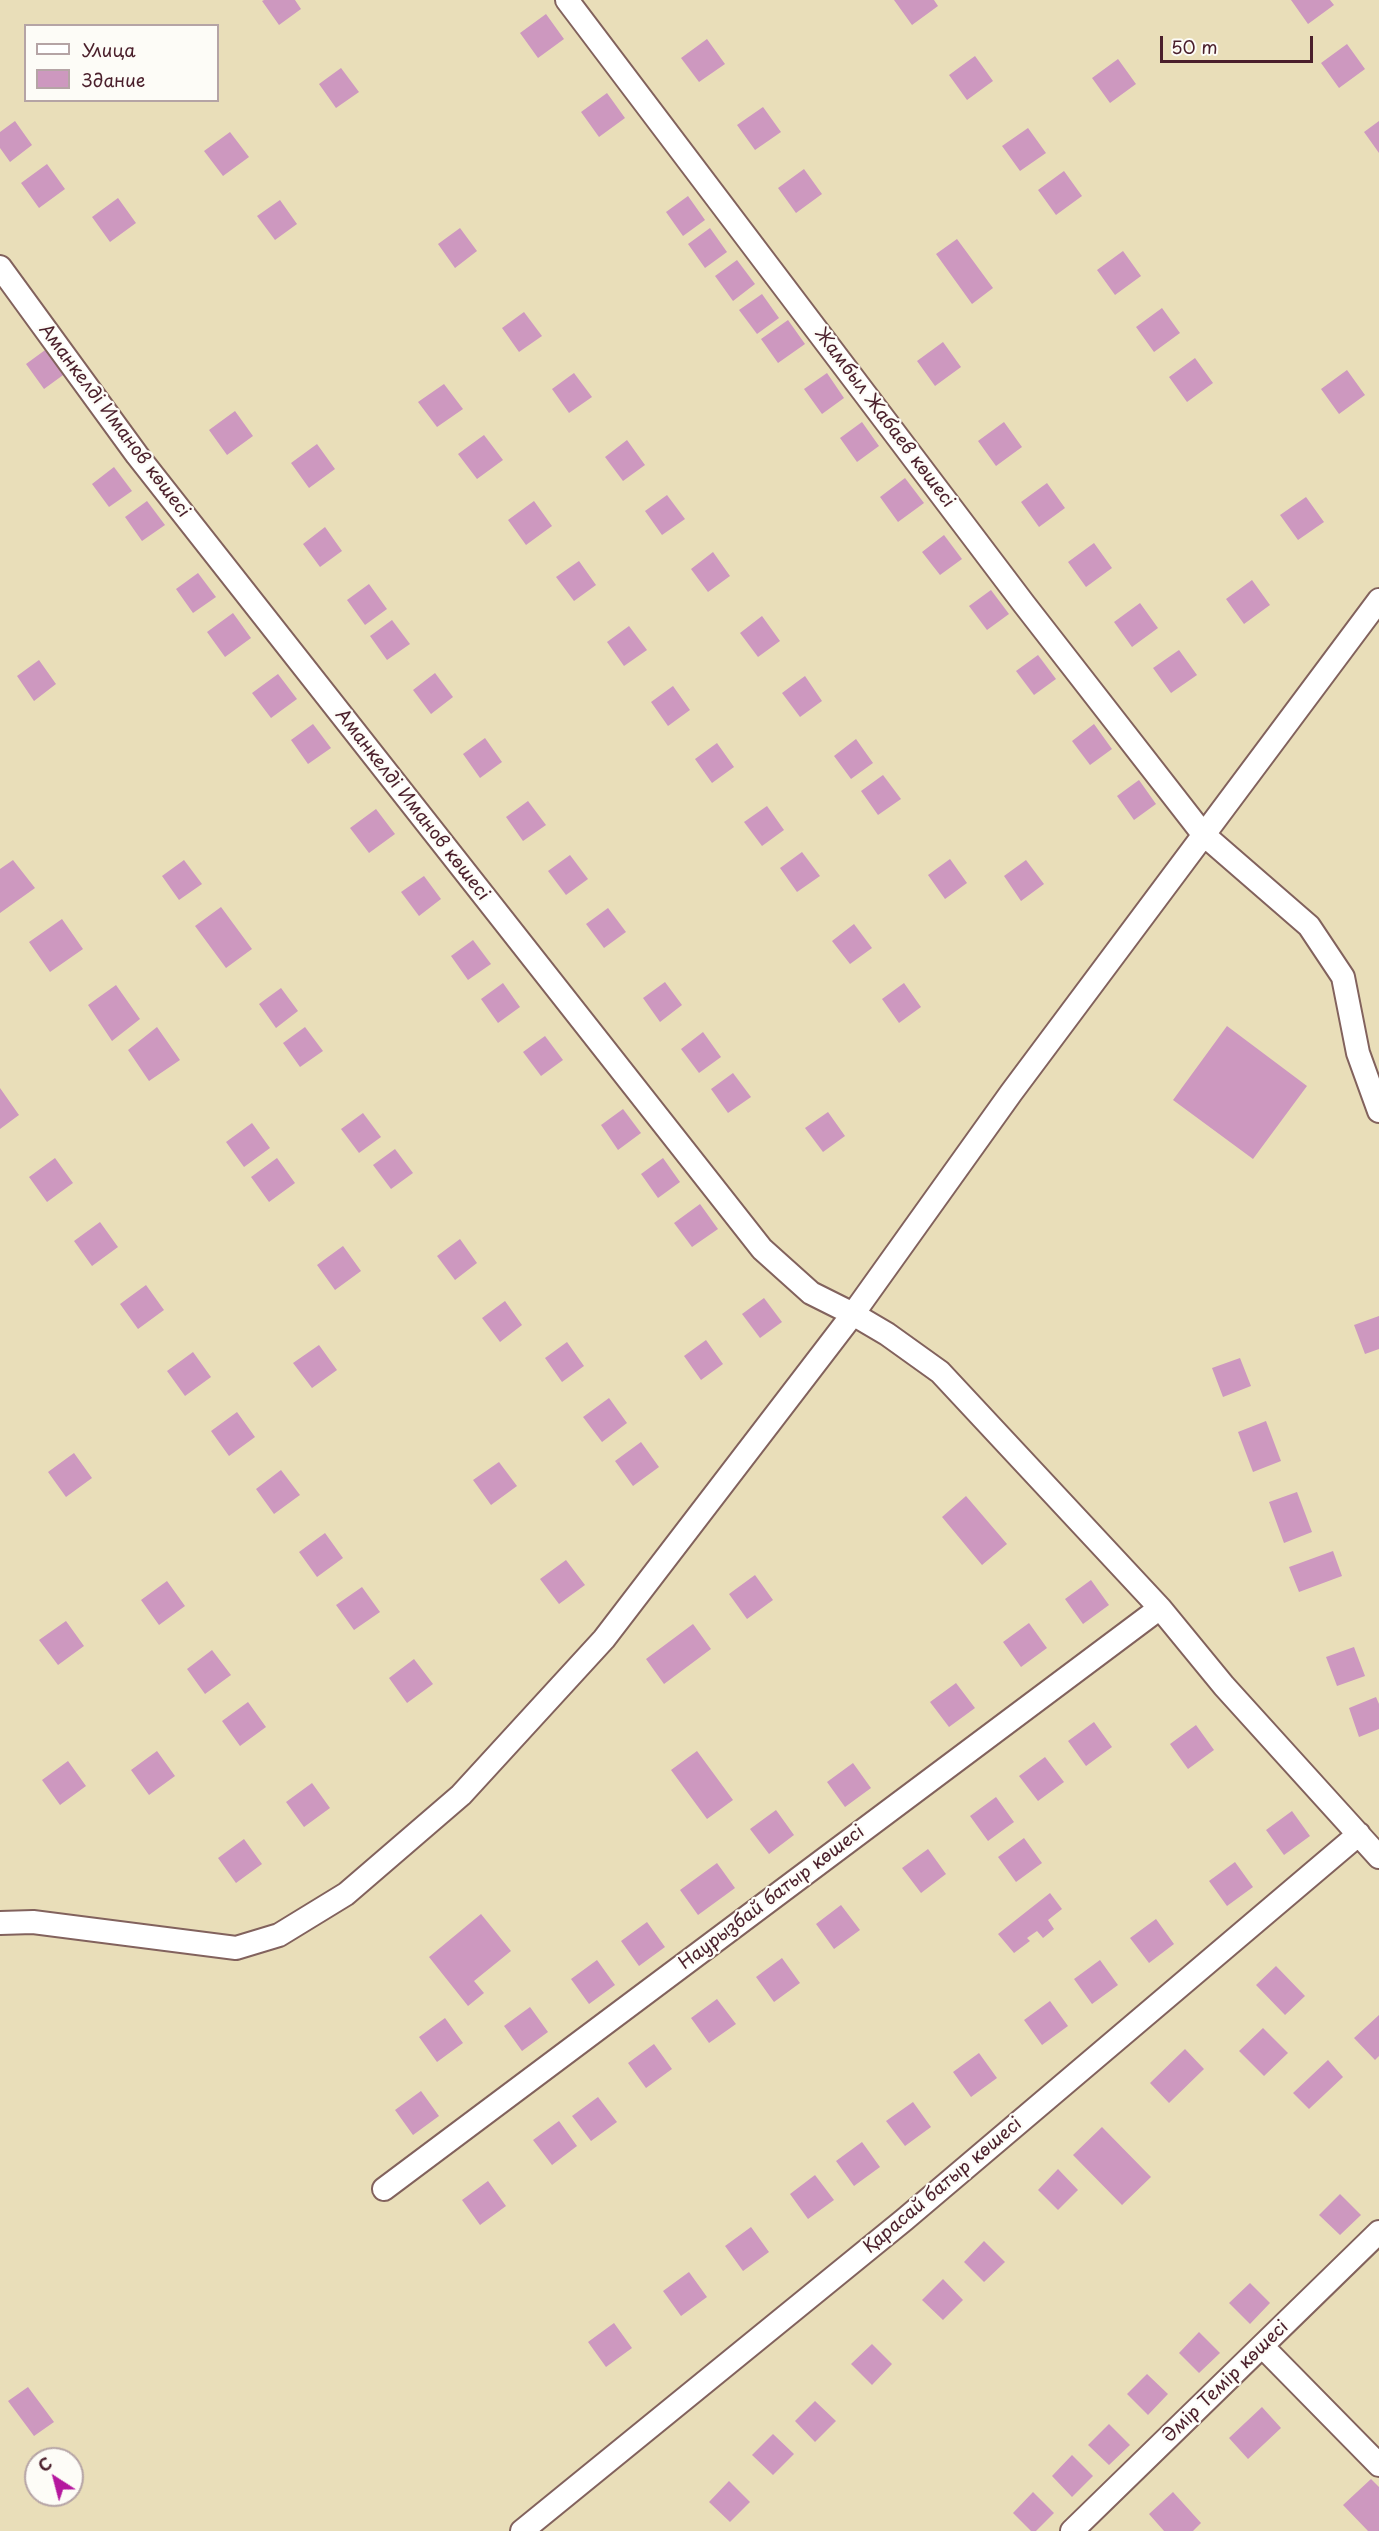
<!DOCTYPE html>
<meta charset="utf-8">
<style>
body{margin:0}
#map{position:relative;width:1379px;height:2531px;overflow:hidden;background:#e9deb9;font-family:"Playpen Sans",sans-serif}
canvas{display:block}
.legend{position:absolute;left:24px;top:24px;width:195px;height:78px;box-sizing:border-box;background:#fdfcf7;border:2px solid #b5a4a5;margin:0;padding:8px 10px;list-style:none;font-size:18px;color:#4a1f2b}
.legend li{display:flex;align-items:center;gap:12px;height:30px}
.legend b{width:30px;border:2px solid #b5a4a5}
.north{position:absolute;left:24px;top:2447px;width:60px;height:60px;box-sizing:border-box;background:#fdfcf7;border:2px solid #b5a4a5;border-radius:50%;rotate:324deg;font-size:16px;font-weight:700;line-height:24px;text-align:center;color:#4a1f2b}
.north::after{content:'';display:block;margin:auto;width:21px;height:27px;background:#b5179e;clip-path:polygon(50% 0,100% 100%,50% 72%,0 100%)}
.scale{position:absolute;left:1160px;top:36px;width:153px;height:27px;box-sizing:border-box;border:3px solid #4a1f2b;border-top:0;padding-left:8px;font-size:18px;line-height:21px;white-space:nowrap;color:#4a1f2b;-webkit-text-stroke:4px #fdfcf7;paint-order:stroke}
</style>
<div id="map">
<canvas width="1379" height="2531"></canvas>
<ul class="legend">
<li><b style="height:8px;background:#fff"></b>Улица</li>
<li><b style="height:16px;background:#cd98bf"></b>Здание</li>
</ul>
<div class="north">С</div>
<div class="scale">50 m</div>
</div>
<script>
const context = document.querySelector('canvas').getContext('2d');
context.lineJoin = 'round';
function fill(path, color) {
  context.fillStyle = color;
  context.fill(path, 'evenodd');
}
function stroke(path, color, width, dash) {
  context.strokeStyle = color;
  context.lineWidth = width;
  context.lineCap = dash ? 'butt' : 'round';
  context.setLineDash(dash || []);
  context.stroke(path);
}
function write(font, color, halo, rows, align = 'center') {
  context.font = font + ' "Playpen Sans",sans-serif';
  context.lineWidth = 4.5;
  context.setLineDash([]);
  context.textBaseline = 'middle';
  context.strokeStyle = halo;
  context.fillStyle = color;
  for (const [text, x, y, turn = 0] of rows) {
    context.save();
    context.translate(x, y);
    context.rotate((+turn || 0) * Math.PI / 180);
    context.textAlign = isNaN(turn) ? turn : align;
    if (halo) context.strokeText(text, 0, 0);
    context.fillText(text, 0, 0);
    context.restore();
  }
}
fill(new Path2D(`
 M264 0H295L301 9 279 25 262 1Z
 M894 0H934L938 6 912 25Z
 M1291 0H1330L1334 5 1308 24Z
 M546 14 564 39 538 58 520 33Z
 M707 39 725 64 699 82 681 58Z
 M1347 44 1365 69 1339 88 1321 63Z
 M975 56 993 81 967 100 949 75Z
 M1118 59 1136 84 1110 103 1092 78Z
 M341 68 359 92 336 108 319 84Z
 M607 93 625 118 599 137 581 112Z
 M763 107 781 132 755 150 737 125Z
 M15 121 32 145 10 162 0 148V132Z
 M1379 121V153L1364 132Z
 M1028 128 1046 153 1020 171 1002 146Z
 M230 132 249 157 223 176 204 151Z
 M47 164 65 189 39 208 21 183Z
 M804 169 822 194 796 213 778 188Z
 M1064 171 1082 196 1056 215 1038 190Z
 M688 196 705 220 683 236 666 212Z
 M118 198 136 223 110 242 92 217Z
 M280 200 297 224 275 240 257 216Z
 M460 228 477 251 455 268 438 244Z
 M710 228 727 252 705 268 688 244Z
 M957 239 993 288 972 304 936 254Z
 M1123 251 1141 276 1115 295 1097 270Z
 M737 260 755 284 733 301 715 276Z
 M762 294 779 318 757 334 739 310Z
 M1162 308 1180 333 1154 352 1136 327Z
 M524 312 542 336 519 352 502 328Z
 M788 320 805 344 778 363 761 339Z
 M943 342 961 367 935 386 917 361Z
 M52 345 70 370 44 389 26 364Z
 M1195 358 1213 383 1187 402 1169 377Z
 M1347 370 1365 395 1339 414 1321 389Z
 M574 373 592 397 569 413 552 389Z
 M827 373 844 398 822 414 804 389Z
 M444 384 463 409 437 427 418 402Z
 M235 411 253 436 227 455 209 430Z
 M862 422 879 446 857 462 840 438Z
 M1004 422 1022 447 996 466 978 441Z
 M484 435 503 460 477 479 458 454Z
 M627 440 645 465 623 481 605 457Z
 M317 444 335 469 309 488 291 463Z
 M114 467 132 491 109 507 92 484Z
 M905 478 924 503 898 522 880 497Z
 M1047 483 1065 508 1039 527 1021 502Z
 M667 495 685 519 662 535 645 511Z
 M1306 497 1324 522 1298 540 1280 515Z
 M147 501 165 525 142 541 125 517Z
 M534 501 552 526 526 545 508 520Z
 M325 527 342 551 320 567 303 544Z
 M944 535 962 559 940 575 922 552Z
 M1094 543 1112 568 1086 587 1068 562Z
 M713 552 730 576 708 592 691 569Z
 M579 561 596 585 574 601 556 577Z
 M198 573 216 597 193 613 176 589Z
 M1252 580 1270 605 1244 624 1226 599Z
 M369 584 387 609 365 625 347 600Z
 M991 590 1009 614 987 630 969 606Z
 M1140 603 1158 628 1132 647 1114 622Z
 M233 613 251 638 225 657 207 632Z
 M762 616 780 641 758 657 740 633Z
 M392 620 410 644 387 660 370 636Z
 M629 626 647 650 624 666 607 642Z
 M1179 650 1197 675 1171 693 1153 668Z
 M1038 655 1056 679 1034 695 1016 671Z
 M39 660 56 684 34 701 17 676Z
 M435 673 453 697 431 714 413 690Z
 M278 674 297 699 271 718 252 693Z
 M805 676 822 701 800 717 782 693Z
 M673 686 690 710 668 726 651 702Z
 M313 724 331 748 308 764 291 740Z
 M1094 724 1112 749 1090 765 1072 741Z
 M485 738 502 762 480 778 463 754Z
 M856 739 873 763 851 779 834 756Z
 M717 743 734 767 712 783 695 759Z
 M883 775 901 799 878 815 861 791Z
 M1139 780 1156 804 1134 820 1117 796Z
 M528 801 546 825 523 841 506 817Z
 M767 806 784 830 762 846 744 822Z
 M376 809 395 834 369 853 350 828Z
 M802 852 820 876 797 892 780 868Z
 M570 855 588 879 566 895 548 871Z
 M950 859 967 883 945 899 928 875Z
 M13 860 35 888 0 913V869Z
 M184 860 202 884 179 900 162 876Z
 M1026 860 1044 884 1021 901 1004 876Z
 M424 876 441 899 419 916 401 892Z
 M221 907 252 949 226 968 195 926Z
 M608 908 626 932 604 948 586 924Z
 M62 919 83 949 50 972 29 942Z
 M854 924 872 948 850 964 832 941Z
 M473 940 491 964 468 980 451 956Z
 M665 982 682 1005 660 1022 643 998Z
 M503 983 520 1007 498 1023 481 999Z
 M904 983 921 1007 899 1023 882 999Z
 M116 985 140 1019 112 1041 88 1005Z
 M281 988 298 1011 276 1028 259 1004Z
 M1227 1026 1307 1086 1253 1159 1173 1100Z
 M157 1027 180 1060 149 1081 128 1050Z
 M305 1027 323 1051 300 1067 283 1043Z
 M703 1032 721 1057 699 1073 681 1049Z
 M545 1036 563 1060 541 1076 523 1052Z
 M733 1073 751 1097 728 1113 711 1089Z
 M0 1088 19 1115 0 1129Z
 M623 1109 641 1133 618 1150 601 1125Z
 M828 1112 845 1136 823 1152 805 1128Z
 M363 1113 381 1137 359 1153 341 1129Z
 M252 1123 270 1148 244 1167 226 1142Z
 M395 1149 413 1173 391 1189 373 1165Z
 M55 1158 73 1183 47 1202 29 1177Z
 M277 1158 295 1183 269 1202 251 1177Z
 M663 1158 680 1182 658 1198 641 1174Z
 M700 1204 718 1229 692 1247 674 1223Z
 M100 1222 118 1247 92 1266 74 1241Z
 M460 1239 477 1263 455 1280 437 1256Z
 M343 1246 361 1271 335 1290 317 1265Z
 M146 1285 164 1310 138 1329 120 1304Z
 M764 1298 782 1322 760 1338 742 1314Z
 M505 1301 522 1325 500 1342 482 1318Z
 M1379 1316V1349L1365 1354 1354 1325Z
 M706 1340 723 1364 701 1380 684 1356Z
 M567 1342 584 1366 562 1382 545 1358Z
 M319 1345 337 1370 312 1388 293 1363Z
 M193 1352 211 1377 185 1396 167 1371Z
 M1240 1358 1251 1386 1223 1397 1212 1368Z
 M609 1398 627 1423 602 1442 583 1417Z
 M237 1412 255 1437 229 1456 211 1431Z
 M1266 1421 1281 1461 1253 1472 1238 1432Z
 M641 1442 659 1467 633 1486 615 1461Z
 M74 1453 92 1478 66 1497 48 1472Z
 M499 1462 517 1486 491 1505 473 1480Z
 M281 1470 300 1495 274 1514 256 1489Z
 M1297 1492 1312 1532 1284 1543 1269 1502Z
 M966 1496 1007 1544 982 1565 942 1517Z
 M325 1533 343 1558 317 1577 299 1552Z
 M1333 1551 1342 1576 1299 1592 1289 1567Z
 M566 1560 585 1585 559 1604 540 1579Z
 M755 1575 773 1600 747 1619 729 1594Z
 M1091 1580 1109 1605 1083 1624 1065 1599Z
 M167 1581 185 1606 159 1625 141 1600Z
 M362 1587 380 1612 354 1630 336 1605Z
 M66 1621 84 1646 58 1665 39 1640Z
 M1029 1623 1047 1648 1021 1667 1003 1642Z
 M693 1624 711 1649 664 1684 646 1659Z
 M1354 1647 1365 1676 1337 1686 1326 1657Z
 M212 1650 231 1675 205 1694 187 1669Z
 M414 1659 433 1684 407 1703 389 1678Z
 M956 1683 975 1708 949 1727 930 1702Z
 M1376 1697 1379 1704V1729L1359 1737 1349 1708Z
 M248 1702 266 1727 240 1746 222 1721Z
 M1094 1722 1112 1747 1086 1766 1068 1741Z
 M1196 1725 1214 1750 1188 1769 1170 1744Z
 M157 1751 175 1776 149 1795 131 1770Z
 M697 1751 733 1800 707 1819 671 1770Z
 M1045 1757 1064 1782 1038 1801 1019 1776Z
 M68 1761 86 1786 60 1805 42 1780Z
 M853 1763 871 1788 845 1807 827 1782Z
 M312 1783 330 1808 304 1827 286 1802Z
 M996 1797 1014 1822 988 1841 970 1816Z
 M776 1810 794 1835 769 1854 750 1829Z
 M1292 1811 1310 1836 1284 1855 1266 1830Z
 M1024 1838 1042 1863 1016 1882 998 1857Z
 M244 1839 262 1864 236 1883 218 1858Z
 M928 1849 946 1874 921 1893 902 1868Z
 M1235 1862 1253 1887 1227 1906 1209 1881Z
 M717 1863 735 1888 698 1915 680 1890Z
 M1050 1893 1062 1909 1048 1920 1054 1929 1043 1938 1037 1931 1027 1938 1030 1941 1014 1953 998 1934Z
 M841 1905 860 1930 834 1949 816 1924Z
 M481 1914 511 1951 474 1981 484 1993 468 2006 429 1957Z
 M1156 1919 1174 1944 1149 1963 1130 1938Z
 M647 1922 665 1947 639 1966 621 1941Z
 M782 1958 800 1983 774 2002 756 1977Z
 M597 1960 615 1985 589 2004 571 1979Z
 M1100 1960 1118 1985 1092 2004 1074 1979Z
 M1276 1966 1305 1996 1285 2015 1256 1985Z
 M717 1999 736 2024 709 2043 691 2018Z
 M1050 2001 1068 2026 1042 2045 1024 2020Z
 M530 2007 548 2032 522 2051 504 2026Z
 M1379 2015V2056L1375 2060 1354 2038Z
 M445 2018 463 2043 437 2062 419 2037Z
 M1263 2028 1288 2053 1264 2076 1239 2051Z
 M654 2044 672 2069 646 2088 628 2063Z
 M1185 2049 1204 2069 1169 2103 1150 2083Z
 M979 2053 997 2078 971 2097 953 2072Z
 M1328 2060 1343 2077 1309 2109 1293 2093Z
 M421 2091 439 2116 413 2135 395 2110Z
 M598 2097 617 2122 591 2141 572 2116Z
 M913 2102 931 2127 905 2146 886 2121Z
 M559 2121 577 2146 552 2165 533 2140Z
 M1102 2127 1151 2177 1122 2205 1073 2155Z
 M862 2142 880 2167 854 2186 836 2161Z
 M1058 2169 1078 2190 1058 2210 1038 2190Z
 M815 2175 834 2200 808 2219 790 2194Z
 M488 2181 506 2206 480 2225 462 2200Z
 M1340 2194 1361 2215 1340 2235 1319 2215Z
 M751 2227 769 2252 743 2271 725 2246Z
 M984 2241 1005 2262 984 2282 964 2262Z
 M689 2272 707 2297 681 2316 663 2291Z
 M943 2279 963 2300 943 2320 922 2300Z
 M1250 2283 1270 2303 1250 2324 1229 2303Z
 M614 2323 632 2348 606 2367 588 2342Z
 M1199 2332 1220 2353 1199 2373 1179 2353Z
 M872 2344 892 2364 872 2385 851 2364Z
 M1147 2374 1168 2394 1148 2415 1127 2394Z
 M28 2387 54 2422 34 2436 8 2401Z
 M815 2401 836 2421 815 2442 795 2421Z
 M1262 2407 1281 2428 1248 2459 1229 2438Z
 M1109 2424 1130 2445 1109 2465 1088 2445Z
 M773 2434 794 2454 773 2475 752 2455Z
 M1072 2455 1093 2476 1072 2497 1052 2476Z
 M1371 2479 1379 2487V2531H1368L1343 2505Z
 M729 2481 750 2502 730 2522 709 2502Z
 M1033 2492 1054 2513 1036 2531H1031L1013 2513Z
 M1173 2492 1201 2523 1193 2531H1164L1149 2514Z`), '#cd98bf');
const street = new Path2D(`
 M567 0 1024 604 1203 834 1309 926 1343 977 1358 1053 1379 1111
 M0 267 137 455 762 1249 811 1293 853 1314 887 1334 940 1372 1160 1608 1224 1686 1379 1857
 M0 1923 33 1922 236 1948 279 1935 346 1894 461 1795 604 1639 853 1314 1011 1093 1379 600
 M384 2189 1160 1608
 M1263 2347 1379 2465
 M522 2531 904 2220 1359 1834
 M1072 2531 1379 2232`);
stroke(street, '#82625d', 26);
stroke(street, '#fff', 22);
write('18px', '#4a1f2b', '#fdfcf7', [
 ["Жамбыл Жабаев көшесі",884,418,53],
 ["Аманкелді Иманов көшесі",114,421,53],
 ["Аманкелді Иманов көшесі",412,805,52],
 ["Наурызбай батыр көшесі",772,1898,-37],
 ["Қарасай батыр көшесі",943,2186,-40],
 ["Әмір Темір көшесі",1226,2382,-44]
]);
</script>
